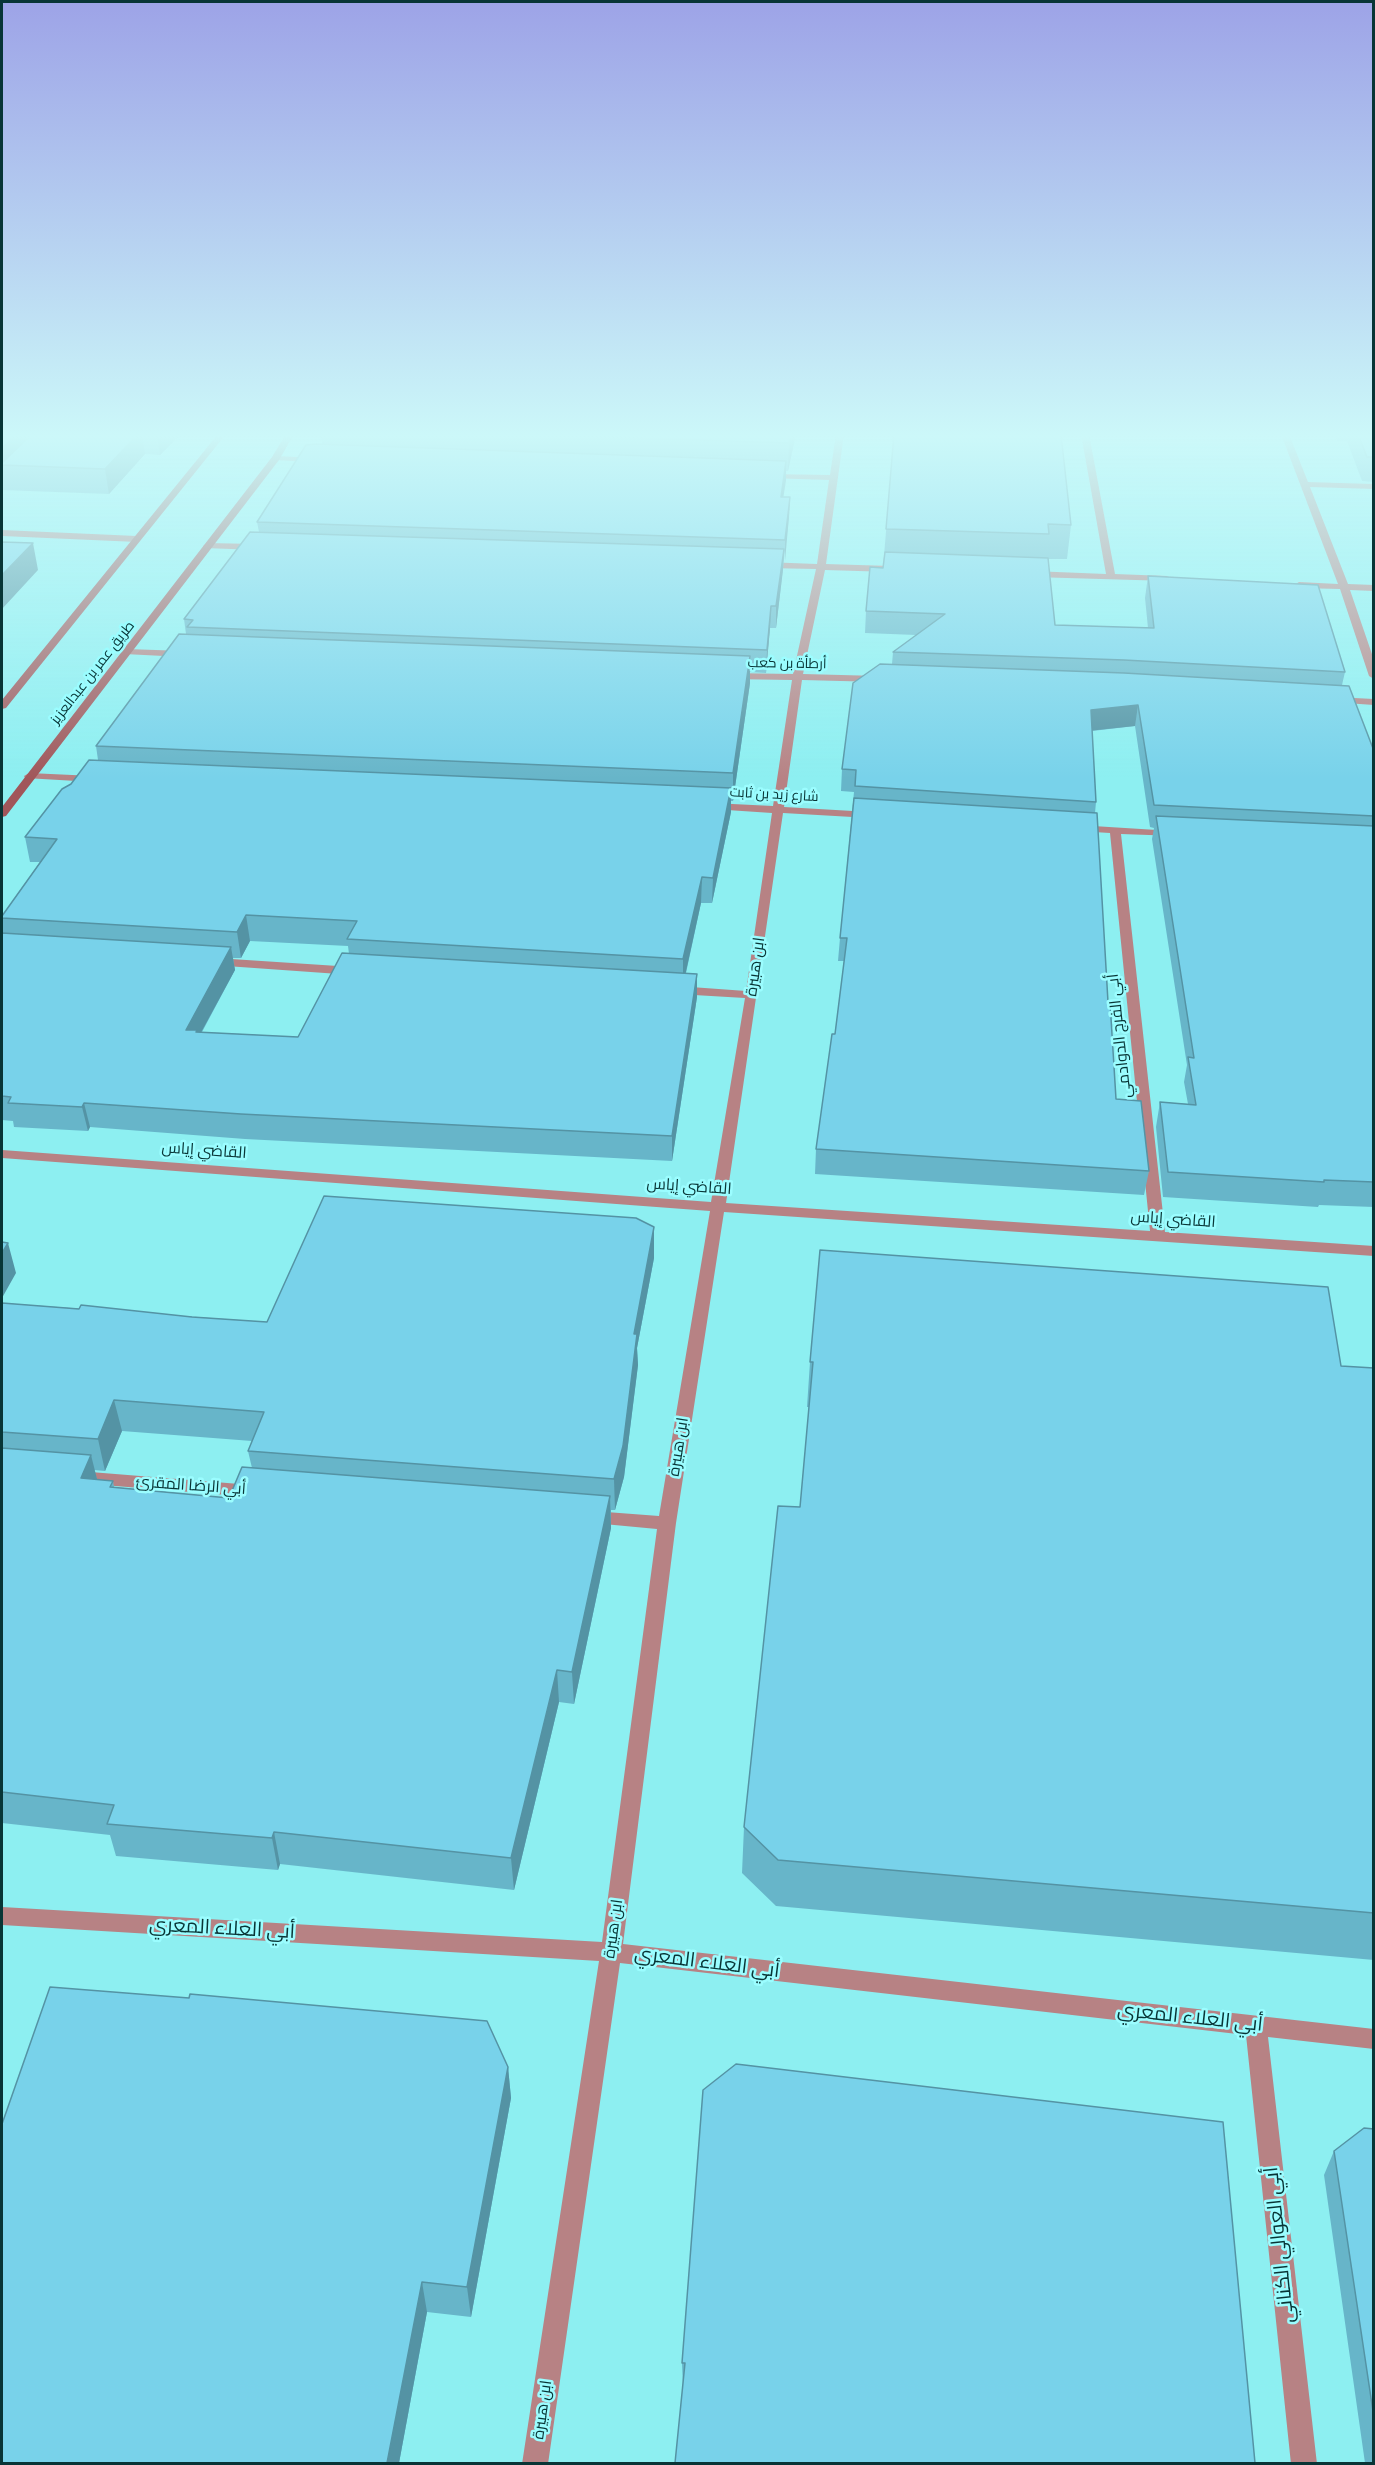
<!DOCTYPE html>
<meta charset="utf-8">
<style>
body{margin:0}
#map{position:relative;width:1375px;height:2465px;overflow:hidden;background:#8deff1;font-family:Signika,sans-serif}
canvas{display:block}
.frame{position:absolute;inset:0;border:3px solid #083536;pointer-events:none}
</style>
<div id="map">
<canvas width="1375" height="2465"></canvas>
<div class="frame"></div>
</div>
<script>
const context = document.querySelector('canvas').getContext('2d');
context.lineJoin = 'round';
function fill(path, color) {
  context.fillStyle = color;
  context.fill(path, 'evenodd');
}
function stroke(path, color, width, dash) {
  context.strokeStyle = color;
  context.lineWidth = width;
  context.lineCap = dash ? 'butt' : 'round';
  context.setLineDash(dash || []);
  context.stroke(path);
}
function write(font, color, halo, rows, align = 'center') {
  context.font = font + ' Signika,Cairo,sans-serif';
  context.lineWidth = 5;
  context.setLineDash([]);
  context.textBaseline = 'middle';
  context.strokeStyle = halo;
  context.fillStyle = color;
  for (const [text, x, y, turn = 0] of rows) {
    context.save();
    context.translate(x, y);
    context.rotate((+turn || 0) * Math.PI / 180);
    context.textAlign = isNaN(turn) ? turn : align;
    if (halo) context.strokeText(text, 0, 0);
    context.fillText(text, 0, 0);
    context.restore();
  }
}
fill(new Path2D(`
 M836 434H844L826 564 891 566 896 569 891 572 825 570 803 674 879 676 884 679 879 682 802 680 784 807 870 812 876 815 870 818 783 813 726 1203 1150 1231 1110 833 1077 831 1071 828 1077 825 1173 831 1177 832V836L1121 834 1165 1232 1374 1246V1256L724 1212 676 1523 623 1944 1374 2029V2049L1268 2037 1317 2464H1291L1246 2035 620 1963 548 2464H522L599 1961 2 1925V1907L602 1942 657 1529 593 1523 587 1522 584 1517 587 1512 593 1511 659 1516 710 1211 2 1158V1150L711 1202 745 998 677 994 671 990 677 986 746 991 772 813 712 809 706 806 712 803 773 806 792 680 729 679 724 676 729 673 793 674 816 569 765 568 760 565 765 562 817 564 829 480 768 478 764 476 768 474 830 475Z
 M1081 434H1089L1115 574 1167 576 1172 579 1170 581 1032 577 1027 574 1032 571 1106 574Z
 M1281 434H1289L1308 482 1374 484V489L1310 487 1348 584 1374 585V591L1350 590 1374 660V679L1369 676 1340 589 1299 588 1294 585 1299 582 1338 584Z
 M276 456 318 458 322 460 318 462 273 460 272 458Z
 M2 530 137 536 141 539 137 542 2 536Z
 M207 543 258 544 262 547 258 550 204 548 203 546Z
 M127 649 184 651 189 654 184 657 124 654V650Z
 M1335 697 1374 699V705L1331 702V698Z
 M29 773 94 776 99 779 94 782 25 778 24 776Z
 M216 958 353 967 359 971 353 975 212 965 210 962Z
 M78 1471 252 1485 258 1487 261 1491 258 1495 252 1497 78 1483 72 1481 69 1477 72 1473Z`), '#b78284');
fill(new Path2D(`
 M218 434H226L6 708 2 709V700Z
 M286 434H294L279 460 6 816 2 817V807L272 457Z`), '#a1565a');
fill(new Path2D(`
 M2 434H181L160 455 145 454 109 494 2 490Z
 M321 434H796L788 471H786L783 497H790L789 517 776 628H770L766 673 750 672V683L733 801H731V812L712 903H701L686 973 697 974V997L672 1161 245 1139 90 1127 88 1131 14 1127 13 1121 2 1120V933H3L2 925V916L40 862H30L25 837 71 784 98 760 96 746 186 634 184 619 259 532 257 522 322 445ZM250 941 348 946 349 954 298 1037 202 1032 235 970 233 958H241Z
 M894 434 1071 525 1067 559H1048L1055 625 1148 628 1145 598 1148 576 1345 672 1342 685 1374 751V1207L1319 1205 1318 1207 1163 1197 1156 1127 1160 1102 1188 1104 1184 1082 1187 1065 1152 839 1154 828 1150 827 1135 726 1092 731 1096 802 1095 813 1108 1002 1116 1099 1149 1171 1144 1195 815 1174 816 1149 835 1034 844 961H838L840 938 854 792 841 791 842 769 892 664 893 652 916 635 865 633 866 611 883 568Z
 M1335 434H1374V482L1362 481 1347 441H1337Z
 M654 1227V1258L637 1348 638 1365 624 1477 615 1510H611V1528L574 1704 559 1702 514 1890 280 1864 278 1870 116 1856 110 1835 2 1823V1303L267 1322ZM122 1431 252 1441 248 1451 252 1468 229 1498 114 1487 113 1481 97 1479 94 1470 105 1471Z
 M810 1362 1341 1366 1374 1368V1960L776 1906 742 1873 744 1827 800 1507 809 1407H807Z
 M736 2064 683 2387 682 2363Z
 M508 2067 511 2098 471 2317 427 2312 399 2463H2Z
 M1374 2129V2463H1365L1324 2175 1334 2151Z`), '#67b5c9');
fill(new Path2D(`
 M17 434H47L2 465V448Z
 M138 434H142L145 454 109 494 105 469Z
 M157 434H181L160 455Z
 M791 434H796L788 471 789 443Z
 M786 461V481L780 517 781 497Z
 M790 497 789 517 785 561V540Z
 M33 543 38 570 2 609V575Z
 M784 549 783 570 776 628V606Z
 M771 606 770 628 766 673 767 650Z
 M750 656V683L733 801V773Z
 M1138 705 1135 726 1088 731 1091 710Z
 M731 788V812L712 903 713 878Z
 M702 877 701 903 683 985V959Z
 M246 915 250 941 241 958 237 932Z
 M231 947 235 970 198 1038 186 1030Z
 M697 974V997L672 1161V1136Z
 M84 1103 90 1127 88 1131 82 1107Z
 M654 1227V1258L637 1348 638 1365 624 1477 615 1510 614 1479 634 1334Z
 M8 1243 16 1273 2 1298V1253Z
 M114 1400 122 1431 105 1471 98 1439Z
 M91 1455 99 1487 81 1478Z
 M610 1496 611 1528 574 1704 572 1672Z
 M557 1670 559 1702 514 1890 511 1858Z
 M274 1832 280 1864 278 1870 272 1838Z
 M508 2067 511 2098 471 2317 467 2287Z
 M422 2282 427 2312 399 2463H387Z`), '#5493a4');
const building = new Path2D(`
 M2 434H17L2 448Z
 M32 434H138L105 469 2 465V463Z
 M519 434H791L789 443Z
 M894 434H1061L1071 525 1048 524 1049 534 886 529Z
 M1358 434H1374V457H1367Z
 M316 444 786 461 781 497H790L785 540 257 522 306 445Z
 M250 532 784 549 776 606H771L767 650 187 627 193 620 184 619Z
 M2 542 33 543 2 575Z
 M885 552 1048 558 1055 625 1154 628 1148 576 1318 585 1345 672 1124 660 893 652 945 614 866 611 870 567 883 568Z
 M179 634 750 656 733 773 96 746Z
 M880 664 1124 673 1349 686 1374 751V816L1154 805 1138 705 1091 710 1096 802 855 786 856 770 842 769 853 683Z
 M89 760 731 788 713 878 702 877 683 959 347 939 357 921 246 915 237 932 2 918V916L57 839 25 837 62 789 71 784Z
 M854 798 1097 813 1108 1002H1110L1116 1099 1141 1101 1149 1171 816 1149 832 1034H835L847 938H840Z
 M1156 816 1374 826V1182L1324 1180V1182L1168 1172 1160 1102 1196 1105 1188 1057 1194 1058Z
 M2 933 231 947 186 1030H197L196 1032 298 1037 342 953 697 974 672 1136 241 1114 84 1103 82 1107 8 1103 11 1097 2 1096Z
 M324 1196 636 1218 654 1227 634 1334H637L623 1446 614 1479 248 1451 264 1412 114 1400 98 1439 2 1432V1303L79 1309 81 1305 192 1317 267 1322Z
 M2 1242 8 1243 2 1253Z
 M820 1250 1328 1287 1341 1366 1374 1368V1913L778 1860 744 1827 778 1506 800 1507 813 1362H810Z
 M2 1448 91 1455 81 1478 113 1481 110 1487 229 1498 242 1467 610 1496 572 1672 557 1670 511 1858 274 1832 272 1838 107 1824 114 1805 2 1792Z
 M50 1987 189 1998 190 1994 487 2021 508 2067 467 2287 422 2282 387 2463H2V2124Z
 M736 2064 1223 2122 1255 2463H675L685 2363H682L703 2090Z
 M1364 2128 1374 2129V2418L1334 2151Z`);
fill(building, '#78d2ea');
stroke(building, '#5493a4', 1.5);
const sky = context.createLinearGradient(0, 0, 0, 779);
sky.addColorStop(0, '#9da3e7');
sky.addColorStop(0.56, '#ccf8f9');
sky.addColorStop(1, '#ccf8f900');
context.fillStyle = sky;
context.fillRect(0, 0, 1375, 779);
write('14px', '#083536', '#9bfdff', [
 ["أرطأة بن كعب",787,664,1],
 ["طريق عمر بن عبدالعزيز",93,673,-52],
 ["شارع زيد بن ثابت",774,795,3]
]);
write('16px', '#083536', '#9bfdff', [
 ["ابن هبيرة",756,967,-82],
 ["أبي الفرج الدوادمي",1120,1036,-96],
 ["القاضي إياس",204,1151,4],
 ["القاضي إياس",689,1187,4],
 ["القاضي إياس",1173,1220,4],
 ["ابن هبيرة",679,1447,-81],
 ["أبي الرضا المقرئ",191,1486,4],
 ["ابن هبيرة",614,1929,-82],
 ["ابن هبيرة",543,2410,-82]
]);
write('20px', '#083536', '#9bfdff', [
 ["أبي العلاء المعري",222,1929,3],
 ["أبي العلاء المعري",707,1963,7],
 ["أبي العلاء المعري",1190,2018,6],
 ["أبي العوالي الكناني",1280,2245,-96]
]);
</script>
